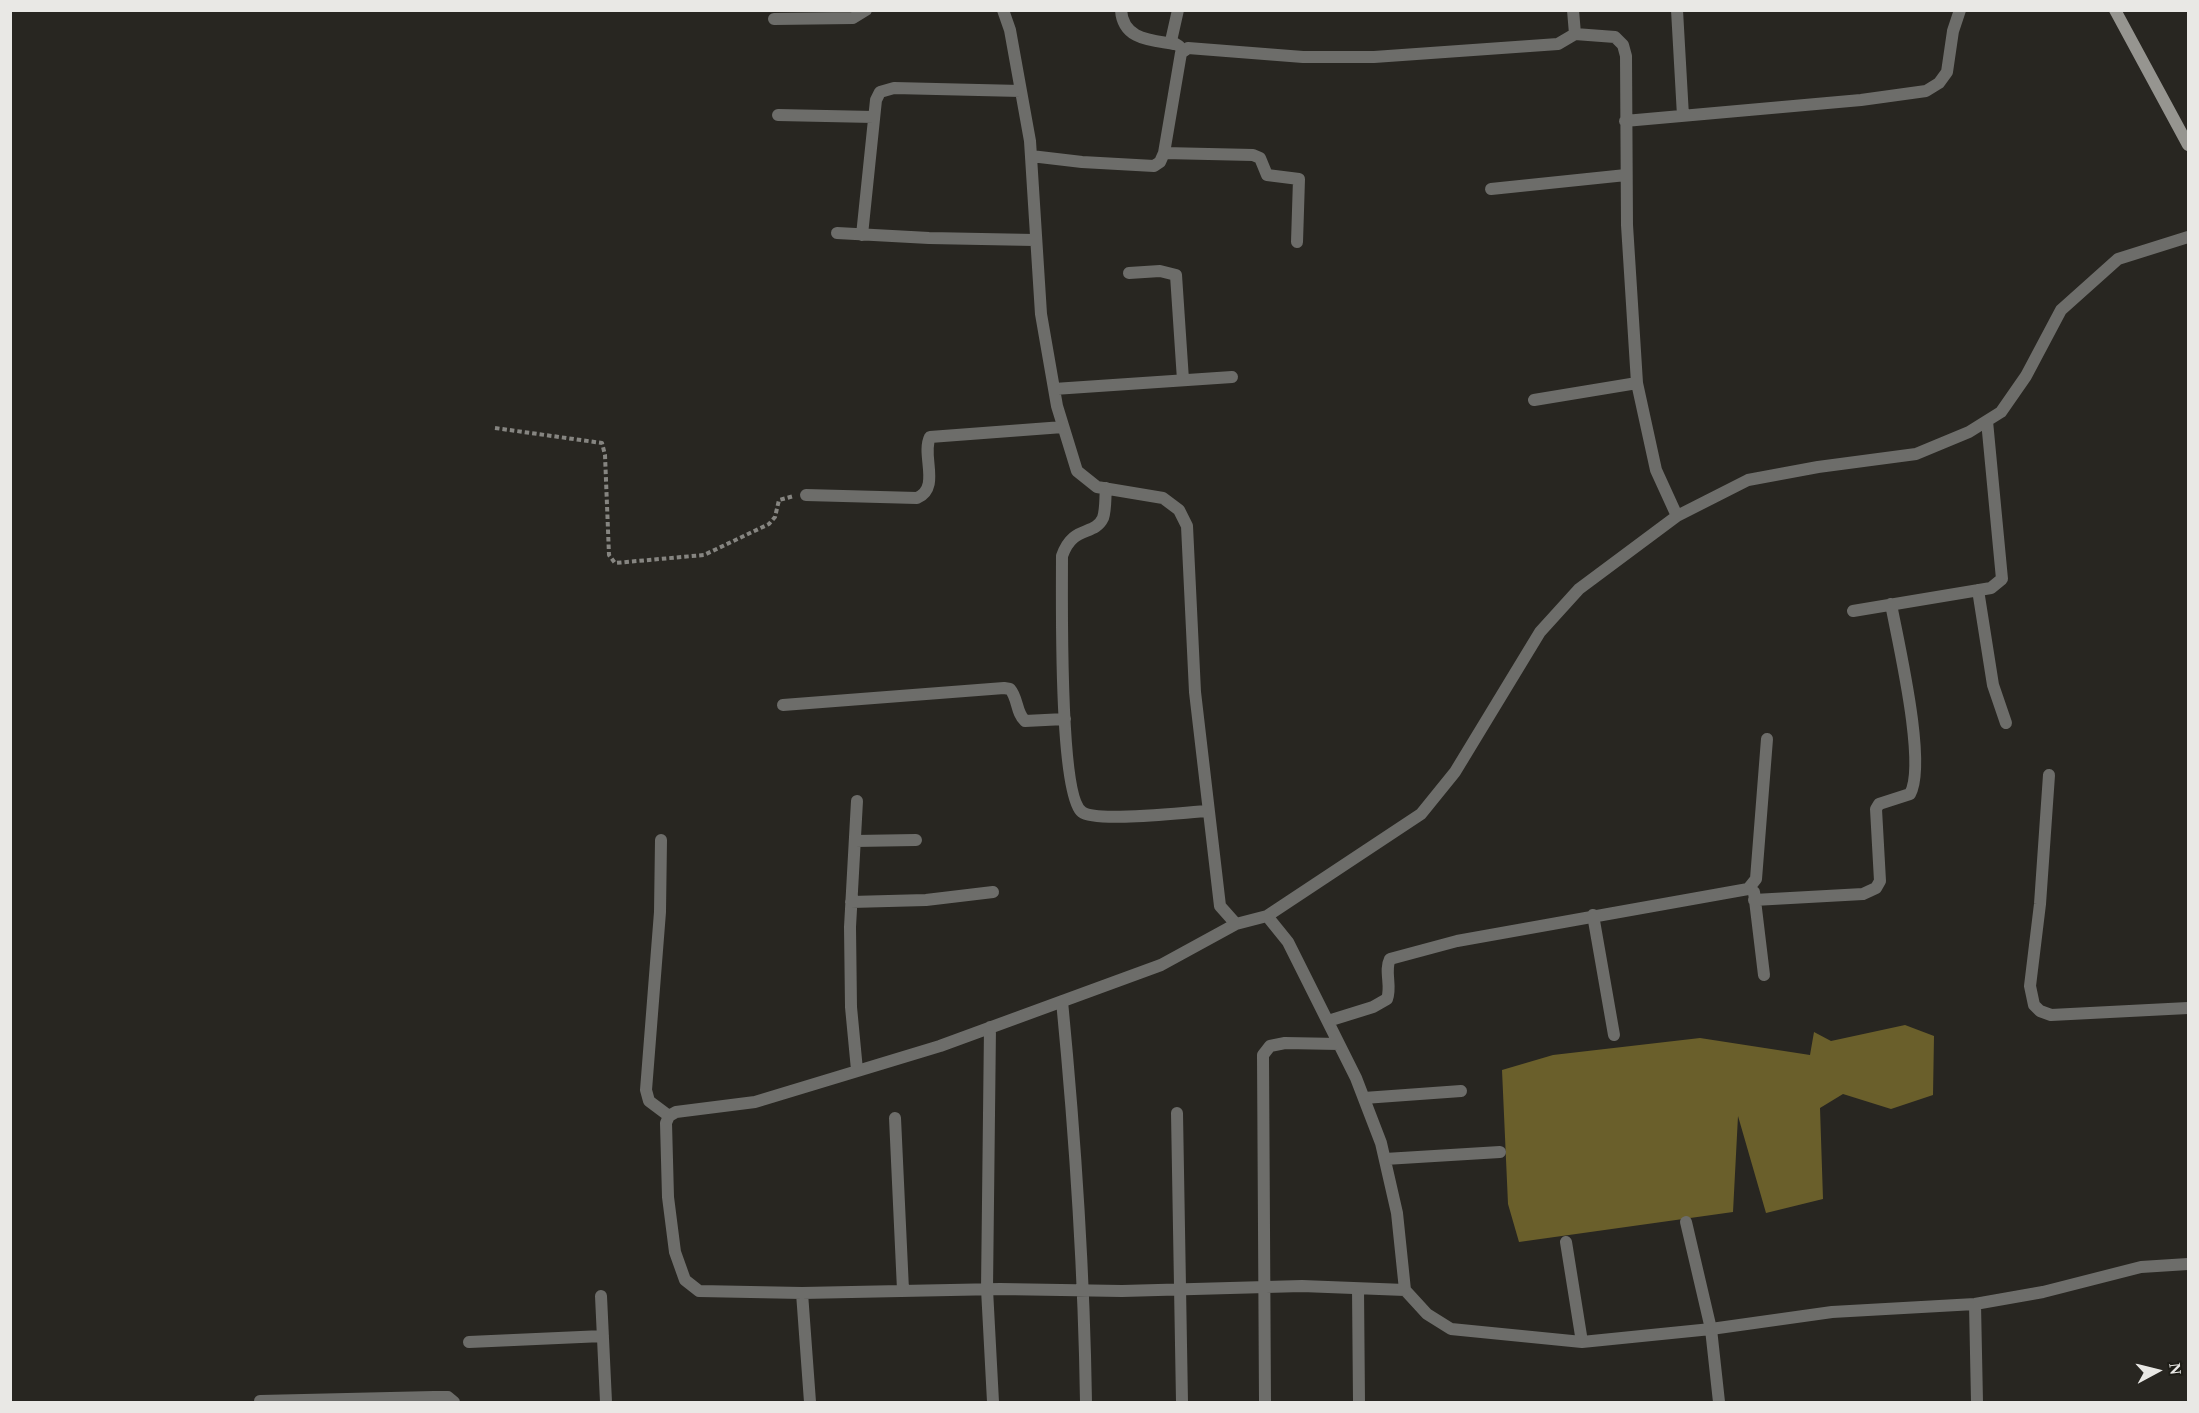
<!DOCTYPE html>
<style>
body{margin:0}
#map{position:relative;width:2199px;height:1413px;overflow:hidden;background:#282621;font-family:Georgia,serif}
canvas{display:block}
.frame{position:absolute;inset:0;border:12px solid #e9e8e5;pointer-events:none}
.north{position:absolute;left:2127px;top:1341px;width:60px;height:60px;-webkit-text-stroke:4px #1e1d17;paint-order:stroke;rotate:83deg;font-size:16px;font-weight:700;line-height:24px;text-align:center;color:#e9e8e5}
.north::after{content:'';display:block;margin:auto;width:21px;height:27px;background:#e9e8e5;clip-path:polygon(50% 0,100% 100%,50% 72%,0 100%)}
</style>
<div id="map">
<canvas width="2199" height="1413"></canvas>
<div class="frame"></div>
<div class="north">N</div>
</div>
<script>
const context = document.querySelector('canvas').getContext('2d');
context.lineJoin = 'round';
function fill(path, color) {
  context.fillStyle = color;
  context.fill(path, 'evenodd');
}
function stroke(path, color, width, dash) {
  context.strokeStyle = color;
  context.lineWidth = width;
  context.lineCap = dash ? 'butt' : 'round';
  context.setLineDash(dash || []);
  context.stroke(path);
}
fill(new Path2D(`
 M1905 1025 1934 1036 1933 1095 1891 1109 1843 1094 1820 1108 1823 1199 1766 1213 1738 1116 1733 1212 1519 1242 1508 1204 1502 1070 1553 1055 1700 1038 1810 1055 1814 1032 1831 1041Z`), '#6a5f2b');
stroke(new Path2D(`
 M495 428 602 443 605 455 609 555 615 563 704 555 769 524 775 517 779 500 794 496`), '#868581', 4, [4.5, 3]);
stroke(new Path2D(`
 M1003 10 1010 30 1030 141 1041 314 1057 406 1077 471 1097 487 1163 498 1179 510 1187 526 1195 692 1220 906 1236 924 1267 916 1288 942 1356 1078 1381 1143 1397 1213 1405 1290 1427 1314 1451 1329 1582 1342 1711 1329 1832 1312 1975 1304 2043 1292 2141 1267 2188 1264
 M1121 10C1123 40 1151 40 1174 44
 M1178 10 1171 41 1179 46
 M1573 10 1575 34 1615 37 1623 45 1626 56 1627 225 1637 383 1656 470 1677 516
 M1677 10 1683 116
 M774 19 853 18 866 10
 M778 115 874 117
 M1625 121 1861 100 1926 91 1939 83 1947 72 1953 31 1960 10
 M1164 153 1253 155 1260 158 1267 175 1299 179 1297 242
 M1031 156 1082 162 1154 166 1160 162 1164 153 1181 53 1188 48 1303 57H1374L1558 44 1575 34
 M1491 189 1626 175
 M837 233 929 238 1034 240
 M862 235 876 100 880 92 894 88 1021 91
 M1129 273 1160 271 1176 275 1183 380
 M1054 389 1232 377
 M1534 400 1637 383
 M1106 488C1105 497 1106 509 1103 518 1094 537 1073 524 1062 556 1062 594 1059 796 1082 812 1096 823 1186 812 1208 811
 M806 495 917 498C941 488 921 455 930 437L1063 427
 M1978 590 1993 685 2006 723
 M1853 611 1991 588 2002 579 1987 421
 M783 705 1004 688 1010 689C1018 698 1016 713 1025 721L1065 719
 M2049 775 2040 904 2030 986 2034 1005 2040 1011 2051 1015 2188 1008
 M857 801 850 927 851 1007 857 1070
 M661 840 660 912 646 1090 649 1101 669 1116
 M855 841 916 840
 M1754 892 1764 975
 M1754 900 1863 894 1876 888 1880 881 1876 809 1879 804 1910 794C1927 764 1898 642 1891 604
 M851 902 926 900 993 892
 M1593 915 1614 1035
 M1267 916 1421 814 1455 772 1540 632 1579 589 1677 516 1748 480 1818 467 1916 454 1969 432 2001 412 2026 376 2061 310 2118 259 2188 237
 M1236 924 1161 965 940 1046 755 1102 676 1112 669 1116 666 1123 668 1197 675 1252 685 1280 699 1291 802 1293 1000 1289 1122 1291 1302 1286 1405 1290
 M1062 1001C1075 1135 1084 1268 1086 1402
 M1328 1021 1373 1007 1387 999C1392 986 1384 971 1390 959L1457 941 1748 889 1756 879 1767 739
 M990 1027 987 1289 993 1402
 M1364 1098 1461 1091
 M1177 1113 1182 1402
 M895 1118 903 1290
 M1385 1159 1500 1152
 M1686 1222 1711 1329 1719 1402
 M1566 1242 1582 1342
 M1358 1289 1359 1402
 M802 1293 810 1402
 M601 1296 606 1402
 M1975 1304 1977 1402
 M469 1342 603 1336
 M260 1401 434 1397H448L454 1402
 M1265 1402 1263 1055 1270 1046 1285 1043 1339 1044`), '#6d6d6a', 12);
stroke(new Path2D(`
 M2115 10 2188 145`), '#969590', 12);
</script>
